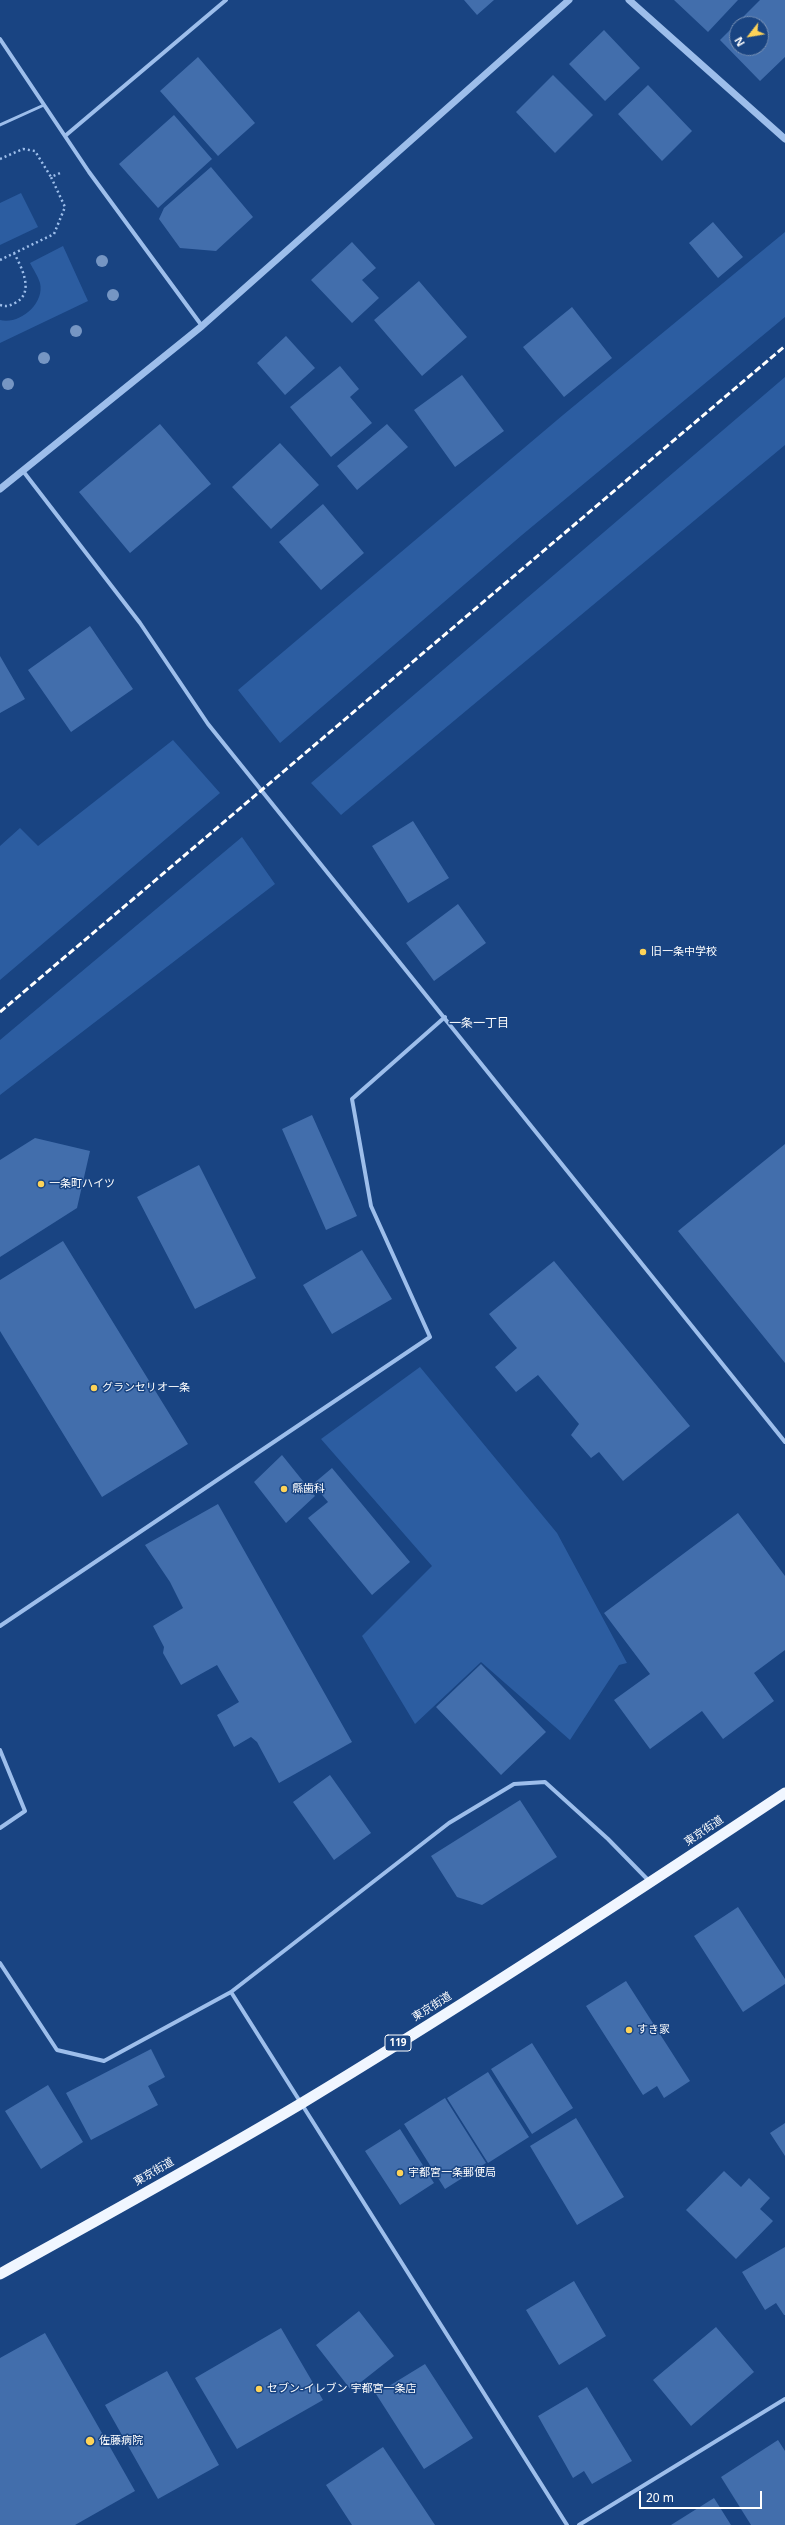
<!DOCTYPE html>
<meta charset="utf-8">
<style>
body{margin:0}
#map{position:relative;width:785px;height:2525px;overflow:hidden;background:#194482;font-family:"Noto Sans",sans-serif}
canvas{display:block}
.north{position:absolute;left:729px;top:16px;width:40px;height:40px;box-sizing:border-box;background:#194482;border:1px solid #758fb4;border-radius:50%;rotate:239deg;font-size:11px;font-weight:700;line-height:16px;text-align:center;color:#fff}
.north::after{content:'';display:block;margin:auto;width:14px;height:18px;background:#fed358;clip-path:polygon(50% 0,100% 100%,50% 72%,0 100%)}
.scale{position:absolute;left:639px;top:2491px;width:123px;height:18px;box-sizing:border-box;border:2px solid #fff;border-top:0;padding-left:5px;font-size:12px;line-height:14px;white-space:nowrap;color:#fff;-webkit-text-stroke:3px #194482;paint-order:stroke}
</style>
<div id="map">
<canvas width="785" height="2525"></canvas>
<div class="north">N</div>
<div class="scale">20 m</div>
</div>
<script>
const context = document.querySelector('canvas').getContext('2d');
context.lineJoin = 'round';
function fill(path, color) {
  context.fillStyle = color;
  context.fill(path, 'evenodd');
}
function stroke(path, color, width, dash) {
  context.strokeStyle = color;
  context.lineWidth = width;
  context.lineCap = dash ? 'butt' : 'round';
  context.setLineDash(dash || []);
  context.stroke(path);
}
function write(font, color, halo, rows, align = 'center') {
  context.font = font + ' "Noto Sans","Noto Sans JP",sans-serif';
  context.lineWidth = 3;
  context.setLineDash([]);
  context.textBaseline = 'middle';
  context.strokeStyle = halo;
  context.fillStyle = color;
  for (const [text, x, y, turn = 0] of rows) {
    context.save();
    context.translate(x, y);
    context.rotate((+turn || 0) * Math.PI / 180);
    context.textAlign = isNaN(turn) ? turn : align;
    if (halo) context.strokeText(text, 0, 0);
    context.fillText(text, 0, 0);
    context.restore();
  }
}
fill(new Path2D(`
 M21 193 38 227 0 245V203Z
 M785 232V317L522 535 280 743 238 690 563 415Z
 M63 246 88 301 0 343V320C19 325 45 304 40 283 38 276 33 269 30 263Z
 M785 377V445L341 815 311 783Z
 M173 740 220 793 0 980V846L20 828 38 846Z
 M242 837 275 884 0 1095V1040Z
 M420 1367 557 1533 627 1663 619 1665 570 1740 481 1662 415 1724 362 1636 432 1566 321 1439Z`), '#2c5da1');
fill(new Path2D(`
 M464 0H494L477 15Z
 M674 0H738L708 32Z
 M760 0H785V57L760 81 720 40ZM737 24H761V48H737Z
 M604 30 640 68 605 101 569 64Z
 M198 57 255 123 218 156 160 91Z
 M553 75 593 115 555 153 516 112Z
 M648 85 692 131 662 161 618 114Z
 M174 115 212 159 158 208 119 164Z
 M211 167 253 217 216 251 180 248 159 219 164 208Z
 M713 222 743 257 718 278 689 243Z
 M352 242 376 268 362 280 379 298 352 323 311 280Z
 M419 281 467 337 422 376 374 320Z
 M572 307 612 358 564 397 523 347Z
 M286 336 315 368 285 395 257 363Z
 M340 366 359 389 350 397 372 423 331 457 290 407Z
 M462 375 504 431 455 467 414 410Z
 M160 424 211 484 130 553 79 492Z
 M387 424 408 447 357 490 337 466Z
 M280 443 319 485 271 529 232 487Z
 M323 504 364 553 321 590 279 542Z
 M90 626 133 689 71 732 28 670Z
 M0 656 25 699 0 713Z
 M413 821 449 878 408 903 372 846Z
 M458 904 486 943 434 981 406 943Z
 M312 1115 357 1216 326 1230 282 1129Z
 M35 1138 90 1151 77 1208 0 1257V1160Z
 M785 1144V1363L678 1231Z
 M199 1165 256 1278 195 1309 137 1197Z
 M63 1241 188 1444 102 1497 0 1331V1280Z
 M362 1250 392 1299 332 1334 303 1285Z
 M554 1261 690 1426 623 1481 599 1452 591 1458 571 1435 579 1424 538 1375 516 1392 495 1367 517 1348 489 1314Z
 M282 1455 315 1496 286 1523 254 1482Z
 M332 1468 410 1562 372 1595 308 1518 328 1502 313 1484Z
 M218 1504 352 1742 279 1783 257 1742 251 1737 234 1747 217 1715 239 1702 217 1665 181 1685 163 1653 164 1647 153 1626 183 1608 170 1582 145 1545Z
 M738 1513 785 1576V1650L754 1673 774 1701 723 1739 702 1711 650 1749 614 1700 650 1674 604 1613Z
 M481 1664 546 1732 501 1775 436 1707Z
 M330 1775 371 1833 334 1860 293 1802Z
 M520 1800 557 1857 482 1905 457 1897 431 1856Z
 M738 1907 785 1979V1984L743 2012 694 1936Z
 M626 1981 690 2081 664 2098 657 2086 643 2095 586 2006Z
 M532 2043 573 2108 532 2134 491 2069Z
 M151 2049 165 2077 148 2086 158 2105 91 2140 66 2093Z
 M488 2072 529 2137 488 2163 447 2098Z
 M48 2085 83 2142 41 2169 5 2111Z
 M445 2098 486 2163 445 2189 404 2124Z
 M576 2118 624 2197 577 2225 530 2146Z
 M785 2123V2156L770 2133Z
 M400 2129 434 2183 400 2205 365 2151Z
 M724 2171 741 2187 749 2178 770 2198 760 2209 773 2221 736 2259 686 2210Z
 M785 2247V2315H784L776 2303 765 2310 742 2272Z
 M574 2281 606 2336 559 2365 526 2310Z
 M359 2311 394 2356 351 2390 316 2345Z
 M716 2327 754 2372 691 2426 653 2380Z
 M281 2328 323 2400 237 2449 195 2378Z
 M45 2333 135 2491 75 2525H0V2358Z
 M425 2364 473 2438 424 2469 376 2394Z
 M167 2371 219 2465 158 2499 105 2405Z
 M587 2387 632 2461 592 2484 584 2471 573 2478 538 2416Z
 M778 2440 785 2451V2525H751L721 2477Z
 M383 2447 435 2525H352L326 2485Z
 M714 2498 731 2525H671Z`), '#426eac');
stroke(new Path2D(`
 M0 159 23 149 35 151 51 177
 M0 260 54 234 65 207 51 177 60 173
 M0 305C6 307 9 306 15 303 35 293 22 268 14 253`), '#9dbeeb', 2.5, [2, 3]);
stroke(new Path2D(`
 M0 125 44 105`), '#9dbeeb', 3);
stroke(new Path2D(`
 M0 39 89 172 202 326
 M65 136 226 0
 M23 471 140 623 208 724 785 1442
 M0 1626 430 1337 371 1206 352 1099 445 1017
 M0 1750 25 1811 0 1828
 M0 1963 57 2050 104 2061 231 1992 567 2525
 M231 1992 449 1823 514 1784 545 1782 608 1839 650 1882
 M579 2525 785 2399`), '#9dbeeb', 4);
stroke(new Path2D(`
 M629 0 785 139
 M0 489 202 326 569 0`), '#9dbeeb', 7);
stroke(new Path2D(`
 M0 2274C101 2218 203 2162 302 2103 466 2004 626 1899 785 1793`), '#f0f6ff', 11);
stroke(new Path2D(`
 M0 1012 785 346`), '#fff', 3, [7, 3]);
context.fillStyle = '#7696c3';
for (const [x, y] of [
 [102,261],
 [113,295],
 [76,331],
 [44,358],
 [8,384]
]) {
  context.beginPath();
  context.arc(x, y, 6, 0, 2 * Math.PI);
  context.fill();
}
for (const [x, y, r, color] of [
 [643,952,4,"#fed358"],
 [41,1184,4,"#fed358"],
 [94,1388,4,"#fed358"],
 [284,1489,4,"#fed358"],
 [629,2030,4,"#fed358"],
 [400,2173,4,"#fed358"],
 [259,2389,4,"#fed358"],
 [90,2441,5,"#fed358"]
]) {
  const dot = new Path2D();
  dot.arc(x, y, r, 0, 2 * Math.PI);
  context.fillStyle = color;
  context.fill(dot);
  stroke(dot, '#194482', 1.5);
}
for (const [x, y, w] of [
 [398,2043,26]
]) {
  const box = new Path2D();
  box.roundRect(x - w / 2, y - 8, w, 16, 3);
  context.fillStyle = '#194482';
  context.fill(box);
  stroke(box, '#fff', 1);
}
write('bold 10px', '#fff', null, [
 ["119",398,2043]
]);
write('11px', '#fff', '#194482', [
 ["旧一条中学校",651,952],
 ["一条町ハイツ",49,1184],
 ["グランセリオ一条",102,1388],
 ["縣歯科",292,1489],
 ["すき家",637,2030],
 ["宇都宮一条郵便局",408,2173],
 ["セブン-イレブン 宇都宮一条店",267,2389],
 ["佐藤病院",99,2441]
], 'left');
write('11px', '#fff', '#194482', [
 ["東京街道",704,1831,-34],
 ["東京街道",432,2007,-32],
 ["東京街道",154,2172,-30]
]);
write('12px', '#fff', '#194482', [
 ["一条一丁目",479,1024]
]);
</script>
